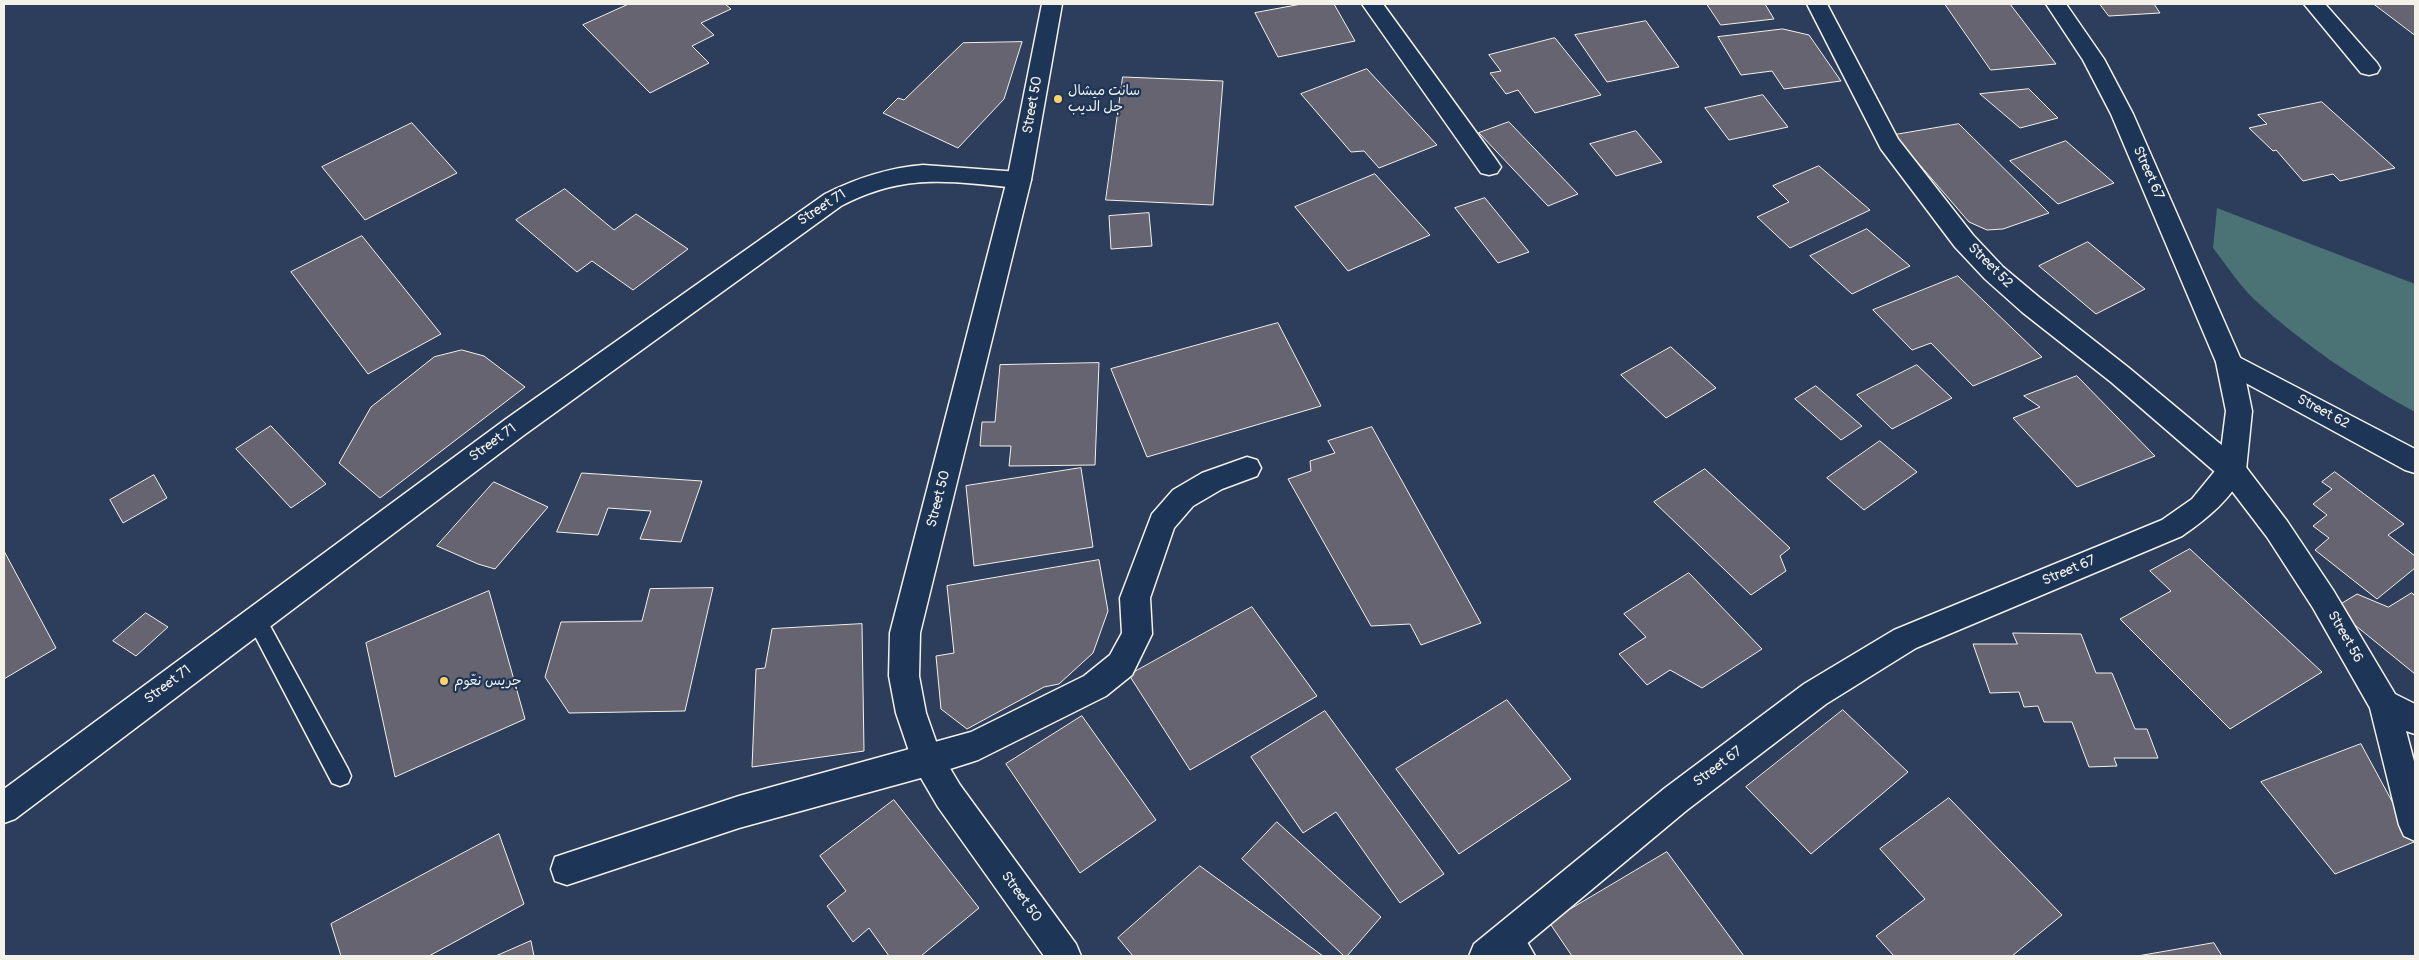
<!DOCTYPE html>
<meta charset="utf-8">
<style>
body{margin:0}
#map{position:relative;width:2419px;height:960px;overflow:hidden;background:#2c3e5c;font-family:Pangolin,sans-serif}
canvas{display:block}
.frame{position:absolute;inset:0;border:5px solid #f4f1e8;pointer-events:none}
</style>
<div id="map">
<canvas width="2419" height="960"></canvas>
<div class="frame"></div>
</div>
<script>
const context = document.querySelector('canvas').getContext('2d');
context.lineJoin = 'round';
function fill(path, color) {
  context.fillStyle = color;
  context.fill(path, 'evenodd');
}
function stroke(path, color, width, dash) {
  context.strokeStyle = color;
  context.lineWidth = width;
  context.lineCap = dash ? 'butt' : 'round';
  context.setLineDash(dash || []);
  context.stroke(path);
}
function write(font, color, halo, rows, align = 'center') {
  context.font = font + ' Pangolin,"Playpen Sans Arabic",sans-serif';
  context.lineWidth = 4.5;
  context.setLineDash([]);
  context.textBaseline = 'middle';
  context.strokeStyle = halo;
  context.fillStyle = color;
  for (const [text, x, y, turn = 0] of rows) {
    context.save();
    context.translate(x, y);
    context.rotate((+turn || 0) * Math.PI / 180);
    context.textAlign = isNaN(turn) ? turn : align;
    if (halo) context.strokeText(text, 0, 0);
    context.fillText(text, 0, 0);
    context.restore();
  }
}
fill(new Path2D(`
 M2217 208 2415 284V412C2358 381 2304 345 2256 301 2240 286 2227 266 2213 248Z`), '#4b7275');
const building = new Path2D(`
 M629 4H725L731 9 701 23 714 35 692 46 709 63 650 93 583 25Z
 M1302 4H1334L1355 41 1278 57 1255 13Z
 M1707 4H1765L1774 19 1721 25Z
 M1945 4H2010L2056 64 1991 70Z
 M2100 4H2154L2160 13 2109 16Z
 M2374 4H2415V35Z
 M1646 21 1679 67 1607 82 1575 35Z
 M1783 29 1809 35 1841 81 1784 89 1772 71 1741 75 1718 37Z
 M1555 38 1601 95 1535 113 1518 90 1506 94 1490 73 1501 71 1489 55Z
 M1022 42 1004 99 958 148 883 113 898 98 904 100 963 43Z
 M1367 69 1437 145 1379 168 1364 151 1351 152 1301 94Z
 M1123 77 1223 81 1213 205 1106 200Z
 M2029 89 2058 118 2020 128 1980 94Z
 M1763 95 1788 127 1729 140 1705 108Z
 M2322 102 2395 168 2340 181 2333 174 2303 181 2276 150 2273 151 2249 128 2267 124 2258 115Z
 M1509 122 1578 194 1548 206 1479 133Z
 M412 123 457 173 365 220 322 167Z
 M1959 124 2049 213 2003 229 1987 230 1969 222 1894 135Z
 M1636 131 1662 162 1616 176 1590 144Z
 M2066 141 2114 183 2058 204 2010 161Z
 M1819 166 1870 210 1790 248 1757 217 1789 202 1773 186Z
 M1375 174 1430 235 1348 271 1295 207Z
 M565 189 614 230 636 214 688 249 633 290 592 261 577 272 516 220Z
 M1485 198 1529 252 1498 263 1455 208Z
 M1149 213 1152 246 1111 249 1109 216Z
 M1867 229 1910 266 1852 294 1810 256Z
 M362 236 441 334 368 374 291 272Z
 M2088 242 2145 289 2096 314 2039 266Z
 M1958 276 2042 357 1973 386 1931 343 1912 350 1873 310Z
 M1278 323 1321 406 1147 457 1111 369Z
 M1671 347 1716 388 1666 418 1621 375Z
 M462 350 484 356 525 387 380 498 339 463 371 407 434 357Z
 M1099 363 1095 465 1009 466 1011 446H980L982 422H995L1000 365Z
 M1917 365 1952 398 1892 429 1857 395Z
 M2077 376 2155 456 2077 487 2013 418 2040 407 2024 396Z
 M1816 386 1862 426 1841 440 1795 399Z
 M271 426 326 484 291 508 236 449Z
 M1372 427 1481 623 1421 645 1410 624 1371 626 1288 479 1311 471 1310 461 1335 453 1328 441Z
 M1880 441 1917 472 1864 510 1827 478Z
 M1081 468 1093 547 974 566 966 486Z
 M1705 469 1790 548 1780 556 1786 571 1751 595 1654 502Z
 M2335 472 2404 524 2388 535 2415 556V568L2377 599 2315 550 2329 538 2313 526 2327 515 2313 504 2332 489 2322 482Z
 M582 473 702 481 681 542 640 539 651 511 608 508 598 535 557 532Z
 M154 475 167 498 123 523 110 500Z
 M494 482 548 507 495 569 478 564 437 546Z
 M2190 549 2322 672 2230 729 2120 619 2171 591 2150 571Z
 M4 551 56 648 4 679Z
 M1099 560 1108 611 1093 653 1059 684 1044 687 967 729 941 709 936 656 954 653 947 586Z
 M1689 573 1762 649 1702 688 1670 670 1647 685 1619 654 1646 637 1624 614Z
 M713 588 685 711 569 713 545 677 561 622 642 621 650 589Z
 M489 591 525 719 395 777 366 643Z
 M2412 593 2415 596V674L2334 608 2357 594 2388 607Z
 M1252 607 1317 696 1190 770 1129 675Z
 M146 613 168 627 136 656 113 641Z
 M862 624 864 751 752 767 756 669 765 668 772 629Z
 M2013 633 2081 634 2096 673H2112L2135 729H2147L2158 758H2114L2117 766 2089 767 2072 722H2044L2038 706 2024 707 2019 692 1990 693 1973 644H2017Z
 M1507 700 1571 779 1459 854 1396 769Z
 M1843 710 1908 772 1811 854 1746 787Z
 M1325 711 1444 874 1400 903 1336 812 1303 833 1251 757Z
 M1082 716 1156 820 1080 873 1006 764Z
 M2361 744 2414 842 2335 874 2261 782Z
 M1949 798 2062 915 2012 956H1894L1876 936 1925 899 1880 849Z
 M894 800 979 908 921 956H889L869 928 853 942 827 906 846 891 820 856Z
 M1277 822 1381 917 1347 956H1344L1242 859Z
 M499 834 524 904 429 956H341L331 924Z
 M1667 852 1744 956H1572L1549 922Z
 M1200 866 1323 956H1133L1118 938Z
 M531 941 534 956H496Z
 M2214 943 2222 956H2138Z`);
fill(building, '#676472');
stroke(building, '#f4f1e8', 1);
const service = new Path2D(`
 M256 610 263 613 348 769 351 776 348 783 340 786 332 783 246 619 249 613Z
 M1511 924 1519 928 1535 956H1510L1499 936 1503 928Z`);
const minor = new Path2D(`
 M1362 4H1383L1497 161 1501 167 1497 173 1489 175 1481 173Z
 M1807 4H1827L1898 139 1973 235 2003 267 2040 298 2129 368 2242 462 2287 521 2333 590 2395 694 2415 704V734L2406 731 2415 765V841L2404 836 2399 825 2370 708 2313 608 2267 537 2222 478 2111 382 2022 312 1985 279 1955 247 1881 149Z
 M2304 4H2325L2377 63 2380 68 2377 73 2369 75 2361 73Z
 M923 165 1019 172 1027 174 1031 180 1027 186 1019 188C950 182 906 172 841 206L524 435 15 819 4 823V789L506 419 825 194C857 178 887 168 923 165Z
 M1247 457 1257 460 1261 468 1257 476 1222 489 1193 506 1174 528 1150 598 1152 634 1132 675 1106 696 978 760 928 776 739 828 567 885 555 881 551 869 555 857 567 853 739 796 971 732 1084 676 1110 655 1122 633 1120 598 1152 514 1173 490 1202 473Z`);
const tertiary = new Path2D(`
 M1042 4H1062L1031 180 920 633 919 676 926 713 939 750 960 785 1076 944 1081 956H1044L938 807 914 766 896 713 889 676 890 633 1007 180Z
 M2229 352 2415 449V473L2405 470 2220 369 2216 362 2220 355Z`);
const secondary = new Path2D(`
 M2046 4H2066L2104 59 2133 114 2242 362 2252 411 2246 470C2231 499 2208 518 2182 536L1916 648 1826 704 1687 810 1512 956H1469L1474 944 1665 788 1804 684 1894 630 2162 520 2192 499 2219 466 2226 411 2216 362 2111 114 2083 60Z`);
stroke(service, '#f4f1e8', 3);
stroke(minor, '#f4f1e8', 3);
stroke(tertiary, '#f4f1e8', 3);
stroke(secondary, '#f4f1e8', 3);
fill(service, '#1d3557');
fill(minor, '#1d3557');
fill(tertiary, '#1d3557');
fill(secondary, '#1d3557');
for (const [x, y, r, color] of [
 [1058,99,5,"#ffd166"],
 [444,681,5,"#ffd166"]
]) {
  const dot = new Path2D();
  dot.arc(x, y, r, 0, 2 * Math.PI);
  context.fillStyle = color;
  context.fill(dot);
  stroke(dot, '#1d3557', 2);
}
write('14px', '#f4f1e8', '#1d3557', [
 ["سانت ميشال",1068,91],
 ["جل الديب",1068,107],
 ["جريس نعّوم",454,681]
], 'left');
write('14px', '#f4f1e8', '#1d3557', [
 ["Street 50",1033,105,-80],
 ["Street 67",2148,173,66],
 ["Street 71",822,208,-33],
 ["Street 52",1990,266,45],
 ["Street 62",2323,412,28],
 ["Street 71",493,443,-36],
 ["Street 50",939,499,-76],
 ["Street 67",2069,571,-23],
 ["Street 56",2345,637,60],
 ["Street 71",168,685,-37],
 ["Street 67",1718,767,-37],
 ["Street 50",1021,897,54]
]);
</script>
